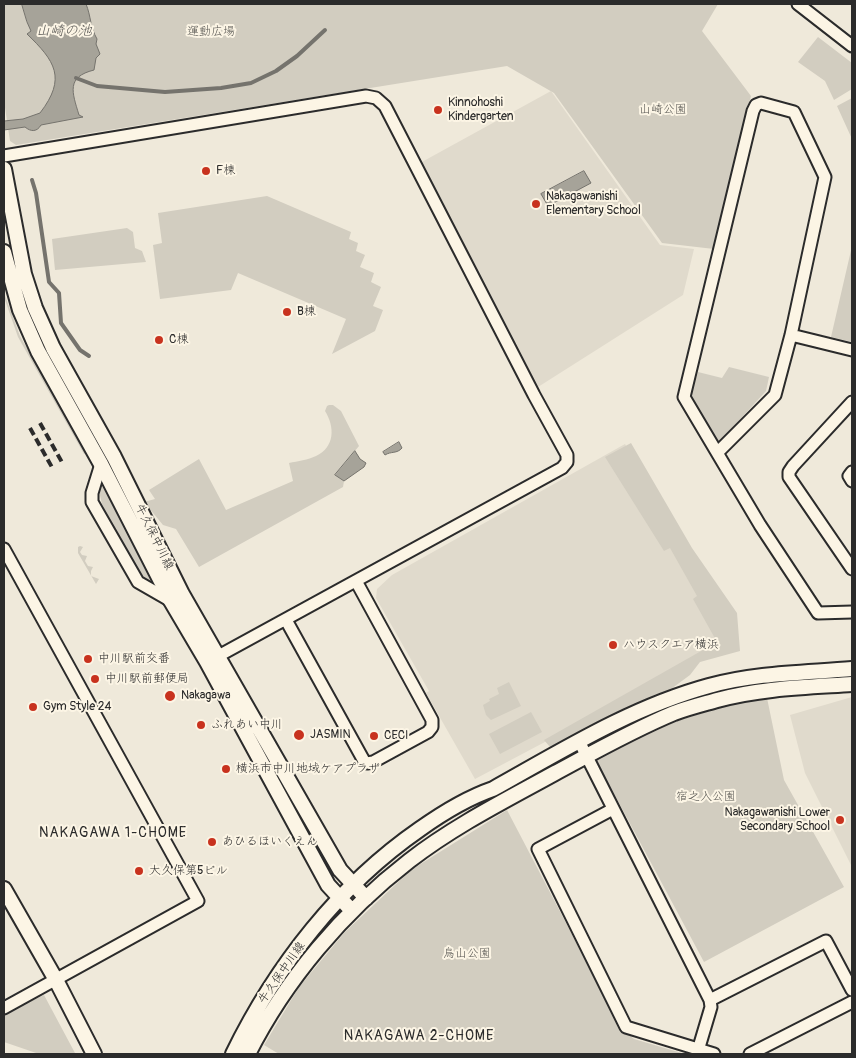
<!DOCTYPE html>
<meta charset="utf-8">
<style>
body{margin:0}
#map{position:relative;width:856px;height:1058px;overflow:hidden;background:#efe9da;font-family:Pangolin,sans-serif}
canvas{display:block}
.frame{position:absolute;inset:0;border:5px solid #2b2b2b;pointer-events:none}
</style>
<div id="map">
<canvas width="856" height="1058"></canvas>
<div class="frame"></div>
</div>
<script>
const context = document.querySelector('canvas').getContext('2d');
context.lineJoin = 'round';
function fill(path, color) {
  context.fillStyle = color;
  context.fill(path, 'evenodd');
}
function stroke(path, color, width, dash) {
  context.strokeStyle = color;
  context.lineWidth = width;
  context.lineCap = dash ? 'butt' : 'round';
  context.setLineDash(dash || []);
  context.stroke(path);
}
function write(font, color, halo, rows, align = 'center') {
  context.font = font + ' Pangolin,"Klee One",sans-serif';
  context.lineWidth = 4;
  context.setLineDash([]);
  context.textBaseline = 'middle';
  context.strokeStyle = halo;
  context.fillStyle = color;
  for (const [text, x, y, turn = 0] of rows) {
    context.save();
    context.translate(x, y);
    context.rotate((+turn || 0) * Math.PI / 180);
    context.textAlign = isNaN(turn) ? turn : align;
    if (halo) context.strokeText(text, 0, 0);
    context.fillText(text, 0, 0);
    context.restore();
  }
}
fill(new Path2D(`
 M551 91 660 245 694 249 683 295 538 387 420 163Z
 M625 444 680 540 732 617 713 653 475 779 426 693 429 691 376 598 377 589 392 575Z
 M852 697V867L805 773 790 715Z`), '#e0dacc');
fill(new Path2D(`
 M4 4H718L702 31 751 96 714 249 662 243 554 93 507 66 16 145 10 141 4 101Z
 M818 37 852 63V89L834 100 825 81 798 62Z
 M852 98V139L837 106Z
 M267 196 351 232 349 239 358 243 356 251 365 255 360 267 374 273 371 282 381 287 373 306 383 310 375 331 332 354 346 319 238 273 231 290 160 299 153 245 162 243 158 213Z
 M127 228 133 232 135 248 142 251 146 262 55 270 52 239Z
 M852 246V342L831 337Z
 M21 278 36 327 56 366 105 454 148 539 146 540 32 328 16 279Z
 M4 293 20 336 86 453 84 454 18 337 4 297Z
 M729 367 769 377 766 391 721 440H714L690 398 698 372 722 378Z
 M329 405H333L341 411 359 446 335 475 344 481 343 487 199 567 176 529 163 525 144 502 155 499 149 490 199 459 226 510 293 481 289 463C298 461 308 460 316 456 335 447 335 427 325 411L327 406Z
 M631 443 692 548 737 613 740 651 700 662 690 675 671 689 550 747 544 740 717 642 693 599 697 596 670 548 664 551 605 457Z
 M103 479 156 584 144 578 138 573 102 504 99 491Z
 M80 546 83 547 80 552 82 555 87 556 85 561 88 566 93 567 91 571V576L99 579 96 584 78 553V547Z
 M509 682 521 706 491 720 486 715 483 705 490 701 489 699 499 694 497 688Z
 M767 698 784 780 844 887 704 962 596 760 674 722 725 706Z
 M531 712 542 732 500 754 489 734Z
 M507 810 621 1028 634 1039 685 1054H279L264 1045 299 987 345 932 411 870Z
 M44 995 75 1053V1054H39L4 1042V1014Z`), '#d2cdc0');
const water = new Path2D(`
 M22 4H86C91 16 90 27 97 39L96 44 100 54 96 58 94 70C66 77 72 92 79 115L83 117 41 125C37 132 31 132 25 127L4 130V121L23 119 40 113C67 78 55 61 27 34L31 31 27 22Z
 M584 171 591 183 548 206 541 194Z
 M399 442 402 448C397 454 391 451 385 455L383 452Z
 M355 451 360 459 366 463 364 467 344 481 335 475Z`);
fill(water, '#a6a399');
stroke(water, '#75736d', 1);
stroke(new Path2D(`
 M76 78 97 86 165 92 221 88 251 83 276 71 297 56 325 30
 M32 180 36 193 49 282 59 293 61 323 80 350 89 356`), '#75736d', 4);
const minor = new Path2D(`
 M798 4 852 46
 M4 156 366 96 376 98 385 106 534 395 567 455V462L562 468 211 660
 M791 335 852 350
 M852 402 793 466 789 472V477L852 569
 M718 452 775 395 791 335 825 177 794 112 761 103 756 105 753 111 684 397 760 525 818 613 852 612
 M101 464 92 493V502L138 582 171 601
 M852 472 849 476 852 481
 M4 549 198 901 4 1008
 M286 620 364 761 367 763 373 762 428 732 432 727V720L356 581
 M579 741 710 1000 711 1007 697 1054
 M613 809 538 849 626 1027 714 1054
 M710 1000 826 941 852 990
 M750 1054 852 1002`);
const tertiary = new Path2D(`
 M4 169 24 274 35 308 53 348 114 457 182 594 340 870 366 898
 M4 252 20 310 38 351 101 464 171 601 207 662 328 885 352 911
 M4 889 56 980 94 1054
 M233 1054C276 966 339 885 420 829 444 812 467 798 493 789 563 750 632 707 709 686 755 673 805 673 852 669
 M248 1054C286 979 343 912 409 861 454 826 506 800 555 773 594 752 633 730 674 713 687 708 703 704 717 700 761 688 807 687 852 684`);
stroke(minor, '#2b2b2b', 15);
stroke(tertiary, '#2b2b2b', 18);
stroke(minor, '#fcf5e5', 11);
stroke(tertiary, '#fcf5e5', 14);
stroke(new Path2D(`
 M40 423 63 464
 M30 428 53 469`), '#2b2b2b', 4, [8, 4]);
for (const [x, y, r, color] of [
 [438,110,5,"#c8321e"],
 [206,171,5,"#c8321e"],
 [536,204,5,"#c8321e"],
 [287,312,5,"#c8321e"],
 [159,340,5,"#c8321e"],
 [613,645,5,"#c8321e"],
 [88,659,5,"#c8321e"],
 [95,679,5,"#c8321e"],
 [170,696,6,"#c8321e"],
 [33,707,5,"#c8321e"],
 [201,725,5,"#c8321e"],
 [299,735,6,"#c8321e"],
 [374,736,5,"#c8321e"],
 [226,769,5,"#c8321e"],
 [840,820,5,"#c8321e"],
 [212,842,5,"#c8321e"],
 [139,871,5,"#c8321e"]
]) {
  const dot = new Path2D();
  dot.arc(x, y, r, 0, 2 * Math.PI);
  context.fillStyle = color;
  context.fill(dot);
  stroke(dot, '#fcf5e5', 2);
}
write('12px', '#555450', '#fcf5e5', [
 ["運動広場",211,32],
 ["山崎公園",663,110],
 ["宿之入公園",706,797],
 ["烏山公園",467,954]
]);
write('12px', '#2b2b2b', '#fcf5e5', [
 ["Kinnohoshi",448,103],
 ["Kindergarten",448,117],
 ["F棟",216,171],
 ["Nakagawanishi",546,197],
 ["Elementary School",546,211],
 ["B棟",297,312],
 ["C棟",169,340],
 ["ハウスクエア横浜",623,645],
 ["中川駅前交番",98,659],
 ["中川駅前郵便局",105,679],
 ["Nakagawa",181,696],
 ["Gym Style 24",43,707],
 ["ふれあい中川",211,725],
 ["JASMIN",310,735],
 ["CECI",384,736],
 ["横浜市中川地域ケアプラザ",236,769],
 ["Nakagawanishi Lower",830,813,"right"],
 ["Secondary School",830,827,"right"],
 ["あひるほいくえん",222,842],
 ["大久保第5ビル",149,871]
], 'left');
write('12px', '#2b2b2b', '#fcf5e5', [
 ["牛久保中川線",154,537,64],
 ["牛久保中川線",282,973,-55]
]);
write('italic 14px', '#565552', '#fcf5e5', [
 ["山崎の池",64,31]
]);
context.letterSpacing = '1px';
write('14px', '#2b2b2b', '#fcf5e5', [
 ["NAKAGAWA 1-CHOME",113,833],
 ["NAKAGAWA 2-CHOME",419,1036]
]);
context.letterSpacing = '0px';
</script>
